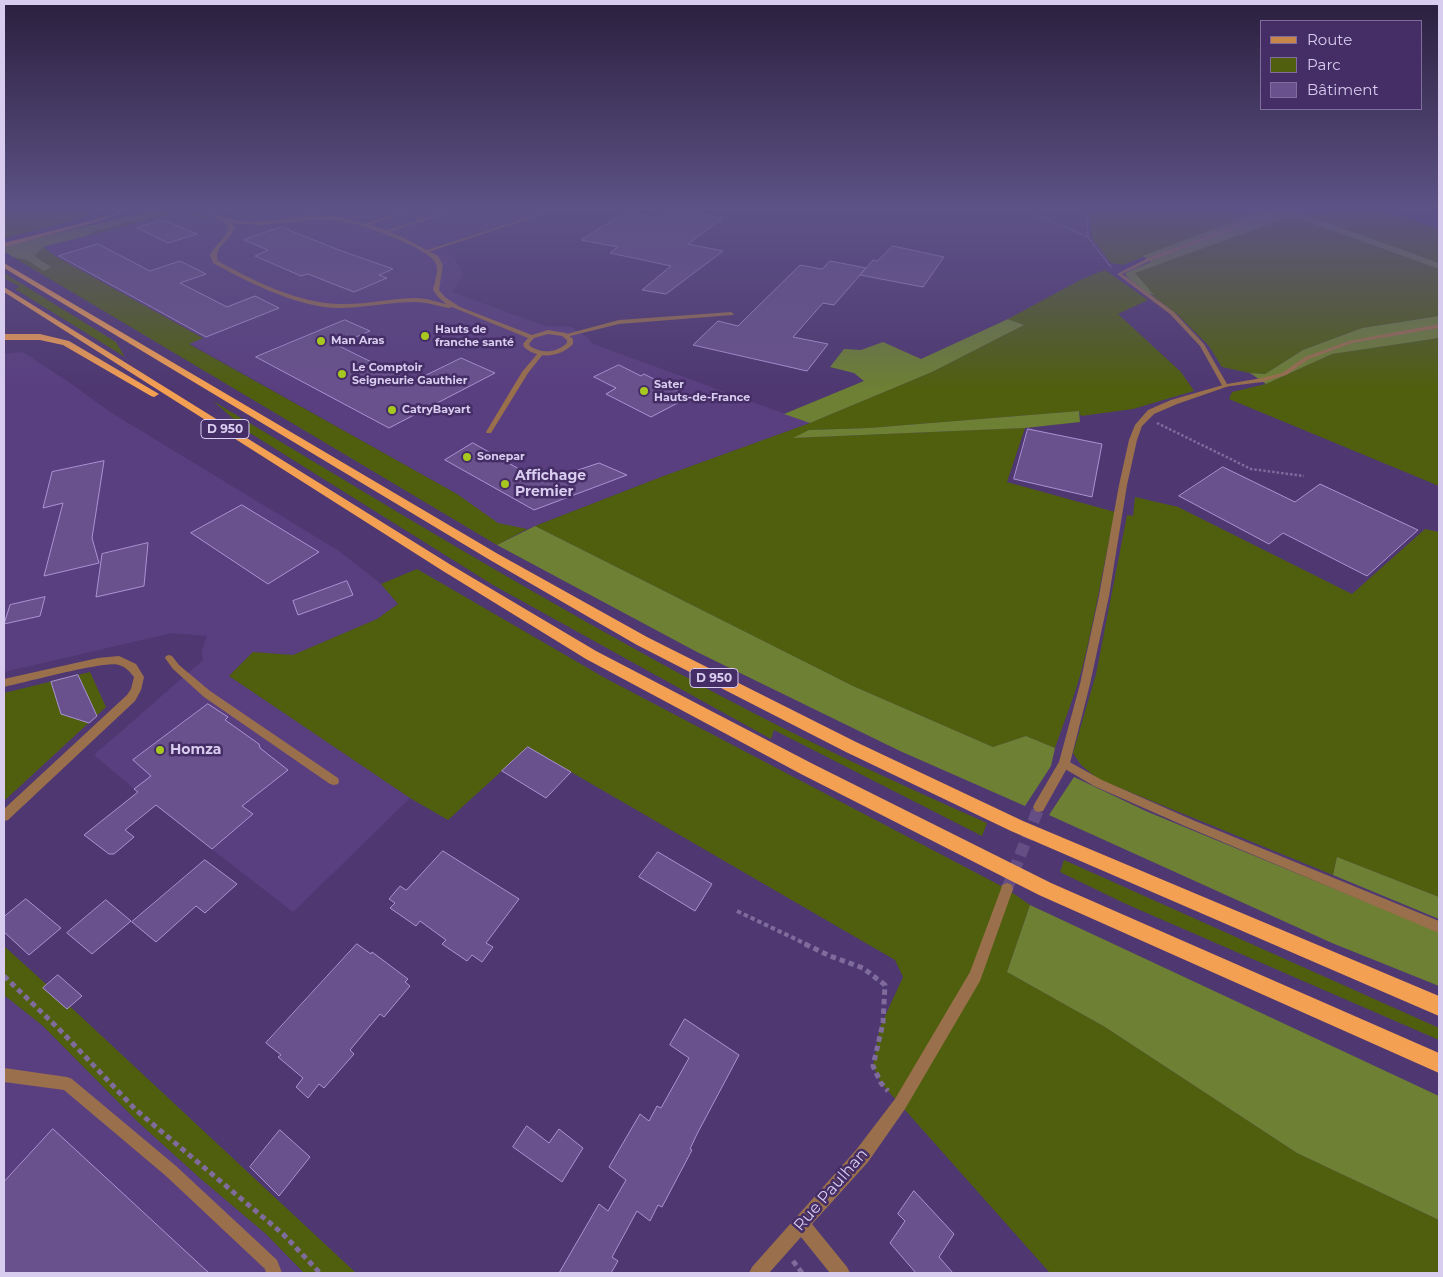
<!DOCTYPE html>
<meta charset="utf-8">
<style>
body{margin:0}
#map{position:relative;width:1443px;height:1277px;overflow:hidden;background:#4f3871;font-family:Montserrat,sans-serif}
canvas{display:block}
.frame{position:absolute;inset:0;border:5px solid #d8ccef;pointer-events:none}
.legend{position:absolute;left:1260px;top:20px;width:162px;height:90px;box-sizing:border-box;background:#452d66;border:1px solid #806d9d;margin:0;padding:6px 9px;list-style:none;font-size:15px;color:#d8ccef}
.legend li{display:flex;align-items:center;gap:10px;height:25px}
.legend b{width:25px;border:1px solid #806d9d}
</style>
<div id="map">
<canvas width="1443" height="1277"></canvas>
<div class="frame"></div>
<ul class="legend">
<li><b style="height:6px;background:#c88549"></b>Route</li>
<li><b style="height:14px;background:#4f5f0e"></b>Parc</li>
<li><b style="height:14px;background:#69518d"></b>Bâtiment</li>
</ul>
</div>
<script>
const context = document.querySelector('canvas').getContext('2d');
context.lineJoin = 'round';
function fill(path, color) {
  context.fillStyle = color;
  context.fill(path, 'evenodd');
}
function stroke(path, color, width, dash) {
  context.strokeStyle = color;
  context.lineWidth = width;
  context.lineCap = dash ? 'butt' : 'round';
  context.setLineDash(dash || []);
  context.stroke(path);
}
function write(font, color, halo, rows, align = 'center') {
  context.font = font + ' Montserrat,sans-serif';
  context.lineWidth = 5;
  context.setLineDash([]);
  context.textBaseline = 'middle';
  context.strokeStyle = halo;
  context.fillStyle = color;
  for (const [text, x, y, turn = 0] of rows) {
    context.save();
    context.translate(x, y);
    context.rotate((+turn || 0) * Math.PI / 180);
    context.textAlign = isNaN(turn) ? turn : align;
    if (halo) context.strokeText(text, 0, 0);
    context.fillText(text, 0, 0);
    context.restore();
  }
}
fill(new Path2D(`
 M232 211H546L517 222 438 246 455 258 463 275 452 292 545 326 571 327 587 337 593 344 810 423 661 477 527 529 498 524 457 494 189 343 203 338 55 256 43 247 172 214H188L212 221 241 215Z
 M23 352 73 385 110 412 339 551 381 584 398 604 377 619 293 655 253 652 229 676 410 798 293 912 138 792 94 755 203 660 202 650 207 636 172 633 4 672V354Z
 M4 995 43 1026 138 1122 201 1179 266 1234 304 1273H4Z`), '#5a3f80');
fill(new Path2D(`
 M4 211H103L69 222 4 238Z
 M154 211H189L215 220 212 221 188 214H172L86 236 97 230 159 215Z
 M1090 211H1227L1241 218 1123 265 1111 263 1092 238Z
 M1321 211H1384L1439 229V263L1301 214C1310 212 1316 215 1325 212Z
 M1292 216 1439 269V316L1362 328 1303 350 1265 374 1250 373 1222 367 1209 346 1178 315 1154 297 1134 273Z
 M43 247 55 256 203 338 189 344 457 494 498 523 527 529 497 545 13 257 27 260Z
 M1105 270 1148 300 1118 314 1181 372 1194 391 1133 409 1081 416 1079 411 869 428 809 430 794 438 1025 428 1007 482 1115 512C1104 562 1096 612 1084 661 1077 690 1065 719 1055 748L1026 736 993 747 853 686 535 526 661 477 810 423 932 372 1024 325 1008 319 1082 279Z
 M4 273 116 342 125 357 15 289 20 287 4 278Z
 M1439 338V486L1229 399 1232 392 1266 384 1332 354Z
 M213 401C380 502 547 603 719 695 807 742 897 783 987 823L982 836 774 730 771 739 493 585 250 433Z
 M1135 497 1178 507 1352 594 1425 529 1439 532V897L1337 857 1333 875 1098 779 1081 765 1073 753 1096 674 1127 515 1133 516Z
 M417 569 605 678 1007 889 1030 905 1007 972 1105 1027 1297 1153 1439 1220V1273H1050L881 1083 873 1066 880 1027 903 977 895 960 528 747 448 820 410 798 229 676 253 652 293 655 377 619 398 604 381 584Z
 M90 672 106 707 4 801V693Z
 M1064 860 1439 1028V1040L1126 904 1060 872Z
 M4 946 46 984 356 1273H304L266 1234 201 1179 138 1122 43 1026 4 995Z`), '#4f5f0e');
fill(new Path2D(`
 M150 211H154L160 215 97 230 86 236 43 247 34 256 51 267 44 271 27 260 13 257 4 251V246Z
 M1227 211 1244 215 1256 211H1295L1439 263V269L1292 216 1135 273 1154 295 1148 294 1127 277 1125 273 1151 262 1143 256 1241 218Z
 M1439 316V338L1332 354 1266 384 1250 373 1265 374 1303 350 1362 328Z
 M1008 319 1024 325 932 372 810 423 784 414 864 381 854 373 830 367 844 349 861 350 883 342 921 359Z
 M1079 411 1080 422 1025 428 793 438 809 430 869 428Z
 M535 526 853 686 993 747 1026 736 1055 748 1051 766 1025 806 900 751 697 652 497 545Z
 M1074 777 1148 812 1439 932V986L1332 943 1049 815Z
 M1337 857 1439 897V919L1333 875Z
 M1030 905 1439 1096V1220L1297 1153 1105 1027 1007 972Z`), '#6d8033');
const building = new Path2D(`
 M668 211H684L723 218 688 244 723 251 666 294 642 290 671 266 610 253 618 247 581 240 625 212 659 218Z
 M163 220 197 234 168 243 137 228Z
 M281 227 339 250 393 269 379 275 387 278 354 292 308 274 301 276 255 256 268 250 244 240Z
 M98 244 150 271 180 261 206 274 180 283 227 307 255 296 279 308 206 337 59 256Z
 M893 246 944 257 923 287 860 275 873 260 877 261Z
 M830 261 866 268 834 305 823 303 793 337 828 344 807 371 693 345 718 321 738 326 800 265 822 269Z
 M345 320 370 331 337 345 412 382 461 358 495 373 389 428 256 357Z
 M619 365 641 376 644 374 689 397 651 417 606 394 616 388 594 377Z
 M1028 429 1102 444 1092 497 1014 479Z
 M473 443 542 482 599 463 627 475 534 510 445 460Z
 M104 461 92 538 99 563 44 576 63 503 43 508 52 472Z
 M1223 467 1295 502 1320 484 1418 530 1367 576 1283 533 1269 544 1179 496Z
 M242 505 319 552 268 584 191 533Z
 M148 543 144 586 96 597 102 554Z
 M347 581 353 595 298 615 293 601Z
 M45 597 40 616 4 624 10 605Z
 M78 675 97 716 89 723 61 714 51 682Z
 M208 704 228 717 225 720 259 744 260 748 288 770 242 806 253 814 212 849 156 805 125 830 134 837 114 854H109L84 835 138 792 134 789 151 776 133 760Z
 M528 747 571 772 546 798 502 771Z
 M443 851 519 899 486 943 493 947 482 962 472 955 467 961 442 944 446 940 420 921 416 926 390 908 395 903 389 899 400 886 406 890Z
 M658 852 712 884 695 911 639 877Z
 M205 860 237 884 205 913 196 906 156 942 132 922Z
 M26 899 61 928 29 955 4 932V917Z
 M106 900 131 921 92 954 67 933Z
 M357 944 371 954 372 952 408 979 405 982 410 986 384 1017 380 1014 350 1050 354 1054 324 1088 319 1084 308 1098 296 1087 303 1078 278 1057 281 1055 266 1043Z
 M58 975 82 996 67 1009 43 988Z
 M685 1019 739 1055 697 1134 690 1149 692 1150 662 1207 658 1205 650 1221 637 1211 612 1257 618 1261 611 1273H559L599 1204 608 1211 626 1180 609 1167 640 1114 649 1121 657 1106 661 1108 689 1058 670 1045Z
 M527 1126 549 1143 559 1129 583 1148 562 1182 513 1147Z
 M53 1129 116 1187 209 1273H4V1182Z
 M280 1130 310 1157 279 1196 250 1167Z
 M914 1191 954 1234 939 1257 953 1273H916L890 1243 905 1221 898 1214Z`);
fill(building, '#69518d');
stroke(building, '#aa92d3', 1);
stroke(new Path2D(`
 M1007 889 1039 807`), '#644e84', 12, [12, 6]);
stroke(new Path2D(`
 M1027 211 1088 237
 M1086 211 1088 237 1111 267`), '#7f6c9d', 2, [2, 1]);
stroke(new Path2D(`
 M1157 423 1251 469 1304 476`), '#7f6c9d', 2.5, [2.5, 2]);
stroke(new Path2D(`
 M737 911 808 945`), '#7f6c9d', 4, [4.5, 3]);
stroke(new Path2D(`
 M805 944 830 956 863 968 885 985 883 1023 873 1066 881 1083 888 1091
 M4 976 60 1030 136 1110 283 1234 320 1273
 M793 1261 802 1273`), '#7f6c9d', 5, [5.5, 4]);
fill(new Path2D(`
 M315 211H320L300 220 296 219Z
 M405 211H411L368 225 364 224Z
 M447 211H453L386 233 382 232Z
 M548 211H553L428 252 424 251Z
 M1275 211H1280L1150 261 1122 274 1174 312 1204 344 1227 384 1262 378 1282 373 1305 357 1349 341 1439 324V328L1352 343 1309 359 1286 375 1262 382 1223 387 1200 346 1170 314 1117 274 1146 259Z
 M731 312 734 314 733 315 619 324 566 337 563 335 619 320Z
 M539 352 544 353 528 373 491 433H487L486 432 522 372Z
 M169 655 172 656 179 665 210 691 338 778 339 781 338 784 334 785 330 784 204 697 173 669 165 658 166 656Z
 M1064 759 1102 780 1195 821 1439 921V933L1187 827 1094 786 1060 766 1059 763 1060 760Z
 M4 1068 67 1077 72 1079 176 1166 277 1260 282 1273H266L265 1269 166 1176 64 1090 4 1082Z`), '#9a704c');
fill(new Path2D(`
 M199 211H205L228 219 249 222 333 216 374 226 402 237 438 256 443 265 439 290 445 297 460 307 532 335 548 330 566 333 573 339V344C561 357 538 360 524 347L523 344 528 338 452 307 449 308C438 306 426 302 415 302 391 302 367 307 342 308 301 309 249 283 213 263L210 255C215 244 226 239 229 227L223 221ZM309 220C322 219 335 219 347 222 363 225 432 249 436 264 439 271 434 283 433 290L438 297 446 304C437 302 426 298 416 298 391 298 365 305 339 304 298 303 254 281 218 261 213 246 231 241 235 227L230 223 261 225ZM548 334 562 336 567 340V343C556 353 542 354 530 346L529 344 534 338Z
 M1223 385 1229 386 1177 404 1154 414 1142 426 1137 440 1127 485 1109 596 1090 684 1070 763 1043 811 1039 812 1035 811 1033 807 1035 803 1059 762 1080 684 1099 596 1119 485 1129 440 1135 425 1148 410 1171 400Z
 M119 656 136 664 144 677 141 690 135 701 8 820 4 821V809L127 695 131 689 134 677C130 672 126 667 119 665 107 660 23 683 4 687V679L98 658Z
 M1007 883 1012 885 1013 889 980 981 905 1109 868 1162 812 1224 847 1267 850 1273H830L801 1237 769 1273H749L752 1267 856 1150 895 1099 970 972 1001 889 1002 885Z`), '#9a704c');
fill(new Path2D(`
 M122 211H128L90 224 4 247V243L86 222Z`), '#c88549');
fill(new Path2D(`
 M4 263 498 554 647 637 856 742 1023 821 1439 996V1016L1011 831 846 752 637 645 490 560 4 268Z
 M4 287 451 565 596 651 813 764 1051 883 1439 1053V1073L1039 895 801 774 586 659 443 571 4 292Z
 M4 334H40L69 341 159 394 154 397 151 396 63 345 40 340H4Z`), '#f4a052');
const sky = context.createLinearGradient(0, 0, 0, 389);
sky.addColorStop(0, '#2b1f3e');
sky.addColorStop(0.54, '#5d5386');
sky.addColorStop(1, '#5d538600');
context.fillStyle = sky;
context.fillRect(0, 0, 1443, 389);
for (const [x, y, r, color] of [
 [425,336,5,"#a7c81f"],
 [321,341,5,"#a7c81f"],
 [342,374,5,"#a7c81f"],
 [644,391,5,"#a7c81f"],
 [392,410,5,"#a7c81f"],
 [467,457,5,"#a7c81f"],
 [505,484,5,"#a7c81f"],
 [160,750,5,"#a7c81f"]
]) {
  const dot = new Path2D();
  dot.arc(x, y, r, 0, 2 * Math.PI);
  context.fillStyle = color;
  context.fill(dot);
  stroke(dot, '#452d66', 2);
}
write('bold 11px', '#d8ccef', '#452d66', [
 ["Hauts de",435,330],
 ["franche santé",435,343],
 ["Man Aras",331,341],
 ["Le Comptoir",352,368],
 ["Seigneurie Gauthier",352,381],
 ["Sater",654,385],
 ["Hauts-de-France",654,398],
 ["CatryBayart",402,410],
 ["Sonepar",477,457]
], 'left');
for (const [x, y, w] of [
 [225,429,48],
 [714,678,48]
]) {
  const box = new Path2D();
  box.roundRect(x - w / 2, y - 9.5, w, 19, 4);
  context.fillStyle = '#452d66';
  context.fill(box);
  stroke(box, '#d8ccef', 1);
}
write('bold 12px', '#d8ccef', null, [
 ["D 950",225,429],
 ["D 950",714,678]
]);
write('bold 14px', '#d8ccef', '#452d66', [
 ["Affichage",515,476],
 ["Premier",515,492],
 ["Homza",170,750]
], 'left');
write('16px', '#d8ccef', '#452d66', [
 ["Rue Paulhan",831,1190,-49]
]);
</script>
